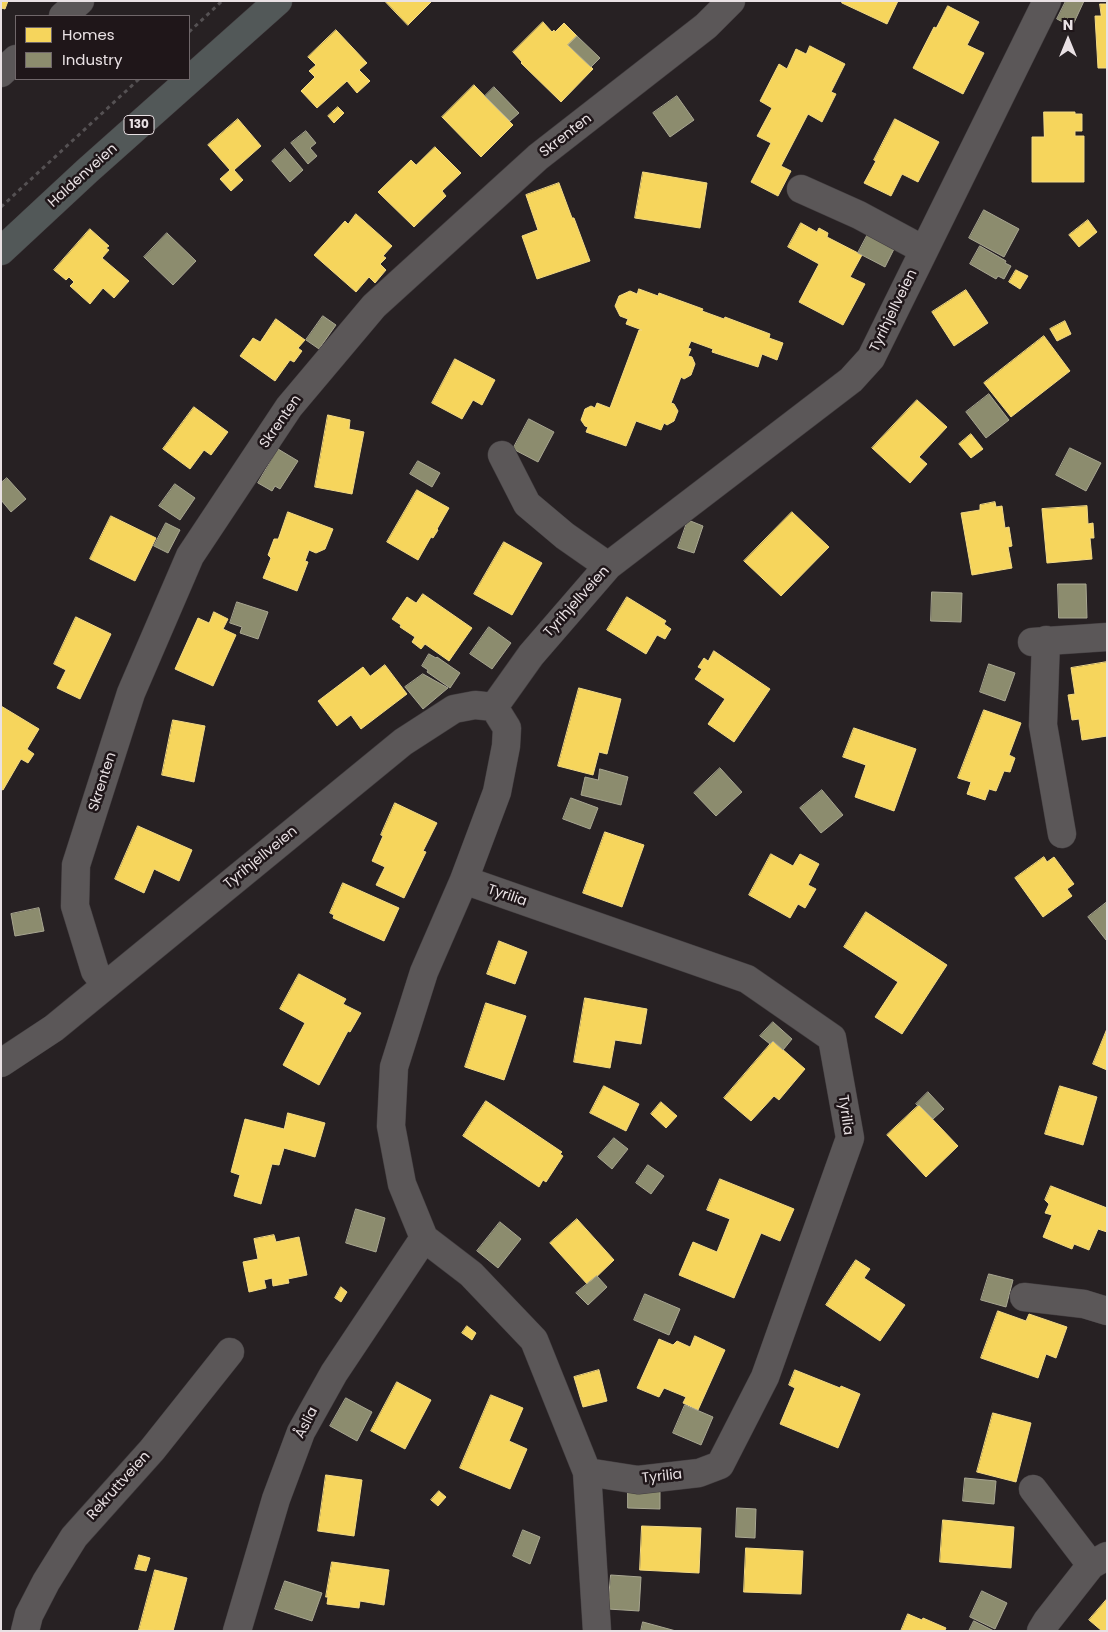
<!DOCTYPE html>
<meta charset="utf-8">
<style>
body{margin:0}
#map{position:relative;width:1108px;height:1632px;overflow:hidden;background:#272123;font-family:Poppins,sans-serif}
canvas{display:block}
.frame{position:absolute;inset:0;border:2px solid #e9e1e4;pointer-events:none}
.legend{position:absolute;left:15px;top:15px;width:175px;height:65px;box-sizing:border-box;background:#1f1619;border:1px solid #70676a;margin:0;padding:6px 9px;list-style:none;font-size:15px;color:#e9e1e4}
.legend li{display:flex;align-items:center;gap:10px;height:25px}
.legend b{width:25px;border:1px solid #70676a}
.north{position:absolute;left:1043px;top:15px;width:50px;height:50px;-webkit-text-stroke:4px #1f1619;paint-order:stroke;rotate:0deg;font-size:14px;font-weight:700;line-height:20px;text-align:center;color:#e9e1e4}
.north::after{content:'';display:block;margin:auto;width:18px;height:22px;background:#e9e1e4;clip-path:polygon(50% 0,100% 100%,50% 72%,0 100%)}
</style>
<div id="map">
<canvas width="1108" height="1632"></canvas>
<div class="frame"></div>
<ul class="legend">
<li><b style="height:14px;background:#f6d55c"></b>Homes</li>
<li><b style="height:14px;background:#8c8c6e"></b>Industry</li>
</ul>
<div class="north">N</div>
</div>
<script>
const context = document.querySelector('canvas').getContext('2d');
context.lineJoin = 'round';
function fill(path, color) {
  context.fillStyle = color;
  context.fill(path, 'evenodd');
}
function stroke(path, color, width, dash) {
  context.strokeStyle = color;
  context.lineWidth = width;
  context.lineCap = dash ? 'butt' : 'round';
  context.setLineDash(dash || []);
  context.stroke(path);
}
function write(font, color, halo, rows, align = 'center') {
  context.font = font + ' Poppins,sans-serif';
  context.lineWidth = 5;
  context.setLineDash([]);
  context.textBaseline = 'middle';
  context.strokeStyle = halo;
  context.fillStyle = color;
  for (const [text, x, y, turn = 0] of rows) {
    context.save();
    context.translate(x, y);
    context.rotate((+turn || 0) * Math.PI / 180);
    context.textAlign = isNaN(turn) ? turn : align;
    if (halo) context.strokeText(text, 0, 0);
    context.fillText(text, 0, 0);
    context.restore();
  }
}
const homes = new Path2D(`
 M1 1H8L5 9 1 8Z
 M385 1H432L408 25Z
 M842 1H898L887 24 842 3Z
 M1100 4H1107V68H1098L1095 16H1101Z
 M948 6 979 22 967 45 984 53 963 94 913 68 934 27 936 28Z
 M543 22 552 32 554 30 555 32 564 23 577 36 568 45 593 69 561 102 521 63 522 62 513 52Z
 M336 30 367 63 359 70 370 81 357 93 347 81 317 108 301 91 315 77 309 71 316 65 308 57Z
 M810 46 845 64 831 92 836 94 822 122 808 114 781 166 791 171 778 196 751 182 771 143 757 136 772 108 760 101 779 64 787 69 796 49 806 54Z
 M474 85 513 125 481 157 442 117Z
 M338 107 344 113 334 123 328 116Z
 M1044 112H1075V114H1082V131H1075V136H1084V182H1032V137H1044Z
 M238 119 261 146 234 170 243 180 231 191 220 179 230 170 208 145Z
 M895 119 939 142 918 182 902 174 891 196 864 183 876 161 874 160Z
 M435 147 461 173 442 191 446 196 414 227 378 192 411 160 416 165Z
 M643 172 707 183 700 228 635 218Z
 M559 183 572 218H574L590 261 537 279 522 236 538 230 526 195Z
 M356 214 392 246 383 256 386 258 380 264 386 270 375 283 369 277 356 292 314 255 345 221 348 224Z
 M1088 220 1097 232 1079 247 1069 235Z
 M801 223 817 232 819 228 828 233 827 237 862 255 850 277 865 284 843 325 799 302 819 264 788 247Z
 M90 229 109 246 106 248 109 250 102 258 129 281 114 298 103 288 90 304 70 286 74 282 69 277 66 280 54 270Z
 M1016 270 1028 276 1020 289 1009 282Z
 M639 289 658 296 659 293 703 309 702 311 724 319 725 317 770 334 769 338 783 343 777 360 762 354 758 367 712 352 713 349 691 341 688 348 691 349 688 356 692 357 695 364 691 375 684 379 681 377 671 403 674 404 678 411 674 421 667 425 664 423 661 430 636 421 626 446 586 432 588 427 585 426 581 420 585 409 591 406 595 408 597 403 610 408 639 330H642L626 324 628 319 620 316 615 306 619 296 630 291 637 294Z
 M966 290 988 323 954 346 932 312Z
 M276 319 305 340 298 348 302 351 294 362 290 360 275 381 240 356 253 338 260 342Z
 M1065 321 1071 334 1057 341 1050 329Z
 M1044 336 1070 371 1011 417 984 383Z
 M455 359 495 380 482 405 473 400 462 419 432 403Z
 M917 400 947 427 919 457 927 464 910 483 872 448Z
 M194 407 228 432 211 455 204 450 190 469 163 449Z
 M328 415 350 420 349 429 364 432 352 494 315 487Z
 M971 434 983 449 971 458 959 444Z
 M417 490 449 508 437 529 438 530 433 538 431 537 418 560 387 542Z
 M995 502 996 507 1002 506 1005 528 1009 527 1012 546 1008 547 1012 568 972 575 961 513 980 510V505Z
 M1087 506 1088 524 1093 523 1094 538H1090L1092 559 1047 563 1042 509Z
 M288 512 333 529 325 549 316 553 309 550 305 561 308 562 297 591 263 578 271 558 268 555 274 539H278Z
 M792 512 829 547 781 596 744 561Z
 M111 516 156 538 135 581 90 559Z
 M504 542 542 563 512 615 474 594Z
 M423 594 472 628 449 661 425 644 421 649 412 642 415 637 400 627 401 625 392 619 407 597 416 603Z
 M627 597 666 621 664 624 671 629 665 639 657 635 646 654 607 630Z
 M214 612 228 619 223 629 236 635 213 686 175 669 198 618 209 623Z
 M76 617 111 634 80 699 57 688 66 670 54 664Z
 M714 651 770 689 734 742 708 724 725 699 695 679 702 669 698 667 704 658 708 661Z
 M1107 662V736L1082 740 1079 719 1072 720 1068 695 1075 694 1071 668Z
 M385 665 407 694 361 729 351 715 337 726 318 701 363 667 370 676Z
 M579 688 621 699 607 754 599 752 593 775 558 766Z
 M1 706 39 729 27 749 34 754 28 763 21 759 3 790 1 789Z
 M984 710 1021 723 1009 755 1015 758 1010 772 1004 771 996 791 989 789 985 800 967 794 971 782 958 778Z
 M173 720 205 726 194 782 162 775Z
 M854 728 916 749 894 811 855 797 866 765 843 757Z
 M395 803 437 823 423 851 426 852 404 898 376 885 385 867 372 861 383 836 381 835Z
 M138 826 192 850 179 881 154 869 144 893 115 879Z
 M605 832 644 845 622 907 583 893Z
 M771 854 793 866 800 854 819 864 808 885 816 889 805 908 798 904 790 918 749 895Z
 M1044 857 1047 862 1054 857 1074 884 1067 889 1072 896 1043 917 1015 878Z
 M343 883 399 908 384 941 333 918 334 915 330 913Z
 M866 912 947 965 902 1034 875 1017 898 982 844 947Z
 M499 941 527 952 515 984 487 974Z
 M299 974 346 999 343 1004 361 1013 350 1032 348 1031 319 1085 283 1065 305 1023 280 1009Z
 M585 998 647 1009 641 1044 615 1040 610 1068 574 1062Z
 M486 1003 526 1016 504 1080 465 1067Z
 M1107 1029V1070L1093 1064Z
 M773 1041 805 1069 779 1100 774 1096 751 1121 724 1098Z
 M604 1086 639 1104 626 1131 590 1113Z
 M1060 1086 1097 1097 1083 1145 1045 1134Z
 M486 1101 562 1152 560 1154 563 1156 546 1182 543 1180 539 1187 463 1136Z
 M661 1102 677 1116 666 1128 651 1114Z
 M919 1105 958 1146 926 1177 887 1135Z
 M288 1113 325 1123 315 1157 284 1148 279 1165 272 1164 261 1204 234 1196 240 1175 231 1172 245 1119 284 1129Z
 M720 1179 794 1209 780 1241 761 1233 734 1298 679 1275 693 1242 717 1252 730 1219 707 1210Z
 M1051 1186 1107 1208V1232L1098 1229 1089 1250 1074 1244 1072 1249 1043 1237 1052 1215 1045 1213 1049 1204 1045 1200Z
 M577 1219 614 1260 588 1285 550 1243Z
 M274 1235 276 1242 299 1237 307 1275 288 1279 289 1283 273 1286 272 1278 264 1280 266 1288 249 1292 243 1262 258 1259 254 1239Z
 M856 1260 870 1269 864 1278 905 1305 880 1341 826 1305Z
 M341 1287 347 1292 341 1302 335 1298Z
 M998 1311 1026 1321 1029 1314 1067 1327 1056 1358 1046 1354 1038 1378 981 1358Z
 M467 1326 476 1333 472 1340 462 1333Z
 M695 1336 725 1350 698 1410 683 1403 686 1397 664 1388 659 1397 637 1388 659 1339 673 1345 677 1341 690 1347Z
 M599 1370 607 1401 583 1407 574 1377Z
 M795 1370 840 1388 841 1386 860 1394 838 1448 780 1424 795 1388 789 1385Z
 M397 1382 431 1400 405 1449 371 1431Z
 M491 1395 523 1408 509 1441 527 1449 510 1489 460 1468Z
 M993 1413 1031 1423 1016 1482 977 1472Z
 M326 1475 362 1480 354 1536 318 1531Z
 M439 1491 446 1497 438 1506 431 1500Z
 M943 1520 1014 1527 1011 1568 940 1562Z
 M642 1526 701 1528 699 1573 640 1570Z
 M746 1548 803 1551 801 1594 744 1592Z
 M139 1555 150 1558 146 1571 135 1569Z
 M332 1562 389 1570 384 1605 360 1601 359 1608 327 1604 328 1597H326Z
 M155 1570 187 1578 173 1631 139 1630Z
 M1107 1599V1631H1102L1089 1620Z
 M908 1614 922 1620 923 1618 946 1628 945 1630 947 1631H901Z`);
fill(homes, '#f6d55c');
stroke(homes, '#f2d985', 1);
const industry = new Path2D(`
 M1066 1H1084L1072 27 1057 19Z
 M577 36 600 58 591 67 568 45Z
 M494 87 519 113 510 121 485 96Z
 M677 96 694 120 670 137 653 113Z
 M306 131 316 143 310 148 317 156 308 164 291 143Z
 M285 149 303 170 290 182 272 161Z
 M984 210 1019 229 1004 257 969 238Z
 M167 233 196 261 173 285 144 257Z
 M868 234 895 247 885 267 858 253Z
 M980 246 1006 261 1005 263 1011 266 1004 279 998 276 996 279 970 264Z
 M323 316 336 325 319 349 306 340Z
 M989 394 1009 420 986 438 966 412Z
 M529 419 554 432 538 462 513 449Z
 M1070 448 1101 463 1086 491 1056 475Z
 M278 449 298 461 280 489 275 486 272 491 258 483Z
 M418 461 440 473 432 487 410 474Z
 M7 478 26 499 11 512 1 500V483Z
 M175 484 195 498 180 520 159 506Z
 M688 520 703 526 694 553 678 548Z
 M166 523 180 530 168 553 154 546Z
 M1058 584H1086L1087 618H1059Z
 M932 592 962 593 961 622 931 621Z
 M237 602 268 612 258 639 240 633 242 627 230 623Z
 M489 627 511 643 492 669 470 654Z
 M429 654 436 658 437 657 460 673 450 688 427 672 428 670 422 666Z
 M989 664 1015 673 1005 701 980 692Z
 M423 674 448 688 423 709 405 687Z
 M720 768 742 792 716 816 694 793Z
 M600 769 628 777 621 805 581 795 585 777 598 780Z
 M822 790 843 815 821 833 800 808Z
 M571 798 598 808 590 829 563 819Z
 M1107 902V939L1106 940 1088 917Z
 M39 908 44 931 15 936 11 914Z
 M773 1022 792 1039 783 1050 773 1041 770 1044 760 1036Z
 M928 1092 944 1109 933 1119 919 1105 918 1106 916 1104Z
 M614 1138 628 1149 612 1169 598 1157Z
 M648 1165 664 1176 651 1194 636 1183Z
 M356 1209 385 1218 376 1252 346 1243Z
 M500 1222 521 1239 498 1268 477 1251Z
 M989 1274 1013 1280 1006 1307 981 1300Z
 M597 1276 607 1287 588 1305 576 1293Z
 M645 1294 680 1309 669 1335 634 1320Z
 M346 1398 372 1412 357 1441 330 1426Z
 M685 1405 713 1417 701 1445 673 1433Z
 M965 1478 996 1481 994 1504 963 1501Z
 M628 1489 660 1490V1509L628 1508Z
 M737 1508 756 1509 755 1538 736 1537Z
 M523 1530 540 1537 530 1564 513 1556Z
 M611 1575 641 1577 639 1611 608 1609Z
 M285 1581 322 1593 312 1621 275 1609Z
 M982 1591 1007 1603 995 1629 970 1617Z
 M974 1621 994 1631H969Z
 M643 1622 676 1631H641Z`);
fill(industry, '#8c8c6e');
stroke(industry, '#a8a691', 1);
const minor = new Path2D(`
 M63 16 80 1
 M1 73 16 59
 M801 189 859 215 924 250
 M502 455 527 504 565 536 608 566
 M1046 640 1043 725 1062 834
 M1032 642 1107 637
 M494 707 531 655 608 566 851 380 871 358 1047 1
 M464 880 747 979 832 1038 850 1138 765 1377 720 1465 699 1473 638 1480 587 1472 534 1340 471 1274 424 1238 402 1184 391 1126 394 1067 424 972 464 880 497 792 506 746 507 728 494 707
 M105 984 95 971 75 906 76 865 131 693 190 556 289 407 374 306 538 157 706 26 731 1
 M1 1063 54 1028 403 742 454 709 475 705 494 707
 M1024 1297 1084 1304 1107 1311
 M587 1472 597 1631
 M1033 1489 1091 1565
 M25 1631 29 1615 46 1582 74 1537 152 1450 230 1352
 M237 1631 276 1499 301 1432 334 1373 424 1238
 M1041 1631 1047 1621 1091 1565 1107 1556`);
const major = new Path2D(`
 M1 251 87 171 278 1`);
stroke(minor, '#433e40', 29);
stroke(major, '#433e40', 29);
stroke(new Path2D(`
 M189 32 222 1
 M1 207 139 79`), '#555153', 3, [4, 4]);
stroke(minor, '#5b5758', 28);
stroke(major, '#525858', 28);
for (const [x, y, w] of [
 [139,125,30]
]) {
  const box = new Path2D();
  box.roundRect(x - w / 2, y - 9.5, w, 19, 4);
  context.fillStyle = '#1f1619';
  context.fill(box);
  stroke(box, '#e9e1e4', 1);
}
write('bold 12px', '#e9e1e4', null, [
 ["130",139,125]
]);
write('14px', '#e9e1e4', '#1f1619', [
 ["Skrenten",566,136,-38],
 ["Haldenveien",83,176,-42],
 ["Tyrihjellveien",894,311,-64],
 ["Skrenten",281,422,-55],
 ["Tyrihjellveien",577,602,-48],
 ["Skrenten",103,782,-72],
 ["Tyrihjellveien",261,858,-39],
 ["Tyrilia",507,896,19],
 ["Tyrilia",845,1115,82],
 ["Åslia",307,1423,-63],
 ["Tyrilia",662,1477,-6],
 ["Rekruttveien",119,1486,-48]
]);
</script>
